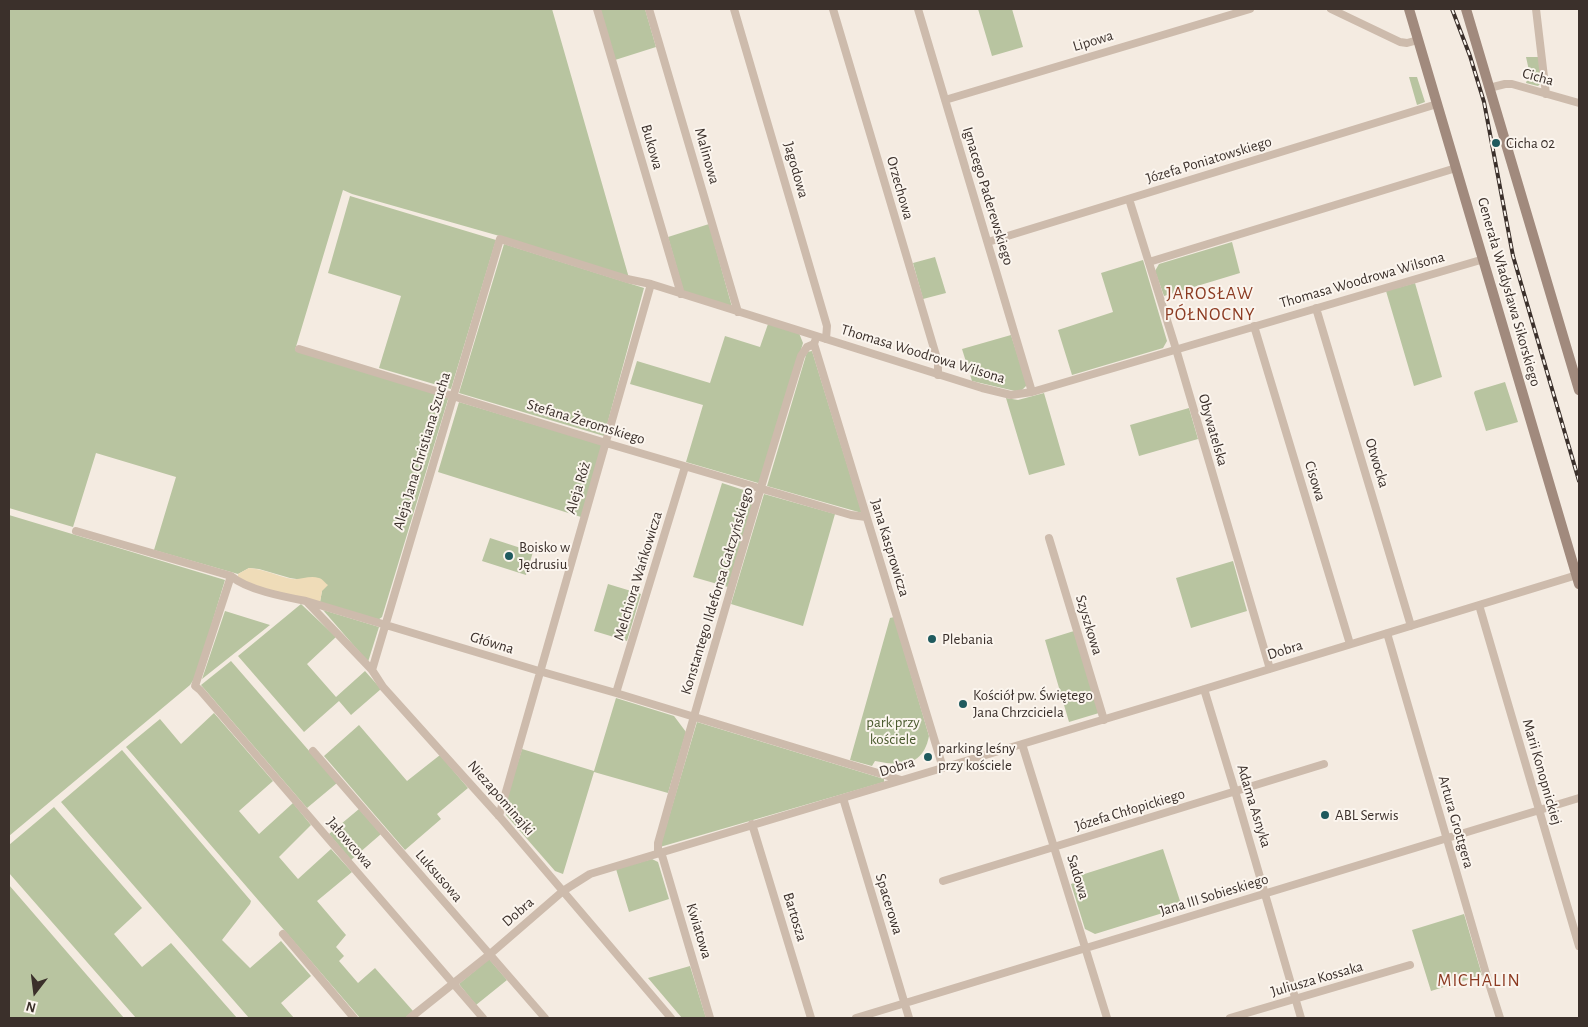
<!DOCTYPE html>
<meta charset="utf-8">
<style>
body{margin:0}
#map{position:relative;width:1588px;height:1027px;overflow:hidden;background:#f4ebe1;font-family:"Alegreya Sans",sans-serif}
canvas{display:block}
.frame{position:absolute;inset:0;border:10px solid #3b302b;pointer-events:none}
.north{position:absolute;left:10px;top:967px;width:50px;height:50px;-webkit-text-stroke:4px #fbf5ee;paint-order:stroke;rotate:195deg;font-size:14px;font-weight:700;line-height:20px;text-align:center;color:#3b302b}
.north::after{content:'';display:block;margin:auto;width:18px;height:22px;background:#3b302b;clip-path:polygon(50% 0,100% 100%,50% 72%,0 100%)}
</style>
<div id="map">
<canvas width="1588" height="1027"></canvas>
<div class="frame"></div>
<div class="north">N</div>
</div>
<script>
const context = document.querySelector('canvas').getContext('2d');
context.lineJoin = 'round';
function fill(path, color) {
  context.fillStyle = color;
  context.fill(path, 'evenodd');
}
function stroke(path, color, width, dash) {
  context.strokeStyle = color;
  context.lineWidth = width;
  context.lineCap = dash ? 'butt' : 'round';
  context.setLineDash(dash || []);
  context.stroke(path);
}
function write(font, color, halo, rows, align = 'center') {
  context.font = font + ' "Alegreya Sans",sans-serif';
  context.lineWidth = 4;
  context.setLineDash([]);
  context.textBaseline = 'middle';
  context.strokeStyle = halo;
  context.fillStyle = color;
  for (const [text, x, y, turn = 0] of rows) {
    context.save();
    context.translate(x, y);
    context.rotate((+turn || 0) * Math.PI / 180);
    context.textAlign = isNaN(turn) ? turn : align;
    if (halo) context.strokeText(text, 0, 0);
    context.fillText(text, 0, 0);
    context.restore();
  }
}
fill(new Path2D(`
 M9 9H552L629 278 503 237 352 194 343 190 295 350 449 396 382 617 378 620 320 602 322 591 303 580 290 578 259 569 249 568 238 574 154 550 176 477 96 453 73 527 9 508Z
 M600 9H645L656 47 615 60Z
 M978 9H1012L1023 47 992 56Z
 M1526 57H1539L1542 82 1538 86 1526 83 1527 80H1529L1530 75Z
 M1409 77H1417L1425 102 1417 105Z
 M350 196 496 240 451 389 379 368 401 296 328 273Z
 M709 224 732 307 684 293 668 237Z
 M1232 242 1240 273 1164 296 1155 271 1159 264Z
 M504 244 644 288 604 436 459 393Z
 M935 257 946 293 923 299 913 263Z
 M1143 260 1167 341 1163 348 1072 375 1058 330 1113 312 1101 273Z
 M1415 283 1442 377 1414 386 1386 291Z
 M768 324 799 333 803 343 762 481 758 483 686 462 703 405 630 384 637 361 710 383 725 336 760 347Z
 M1011 335 1027 385 1022 390 1015 391 972 381 962 349Z
 M812 351 862 513 767 486 807 352Z
 M1505 382 1518 422 1486 431 1474 393 1475 391Z
 M1044 393 1065 465 1029 475 1006 398 1018 400Z
 M459 402 603 445 581 517 438 472Z
 M1189 408 1198 439 1139 456 1130 425Z
 M722 483 750 492 754 499 728 587 693 577Z
 M764 494 835 514 803 626 731 604Z
 M9 515 225 580 196 676 190 685 9 836Z
 M490 538 533 552 526 575 482 561Z
 M1233 561 1247 611 1191 628 1176 578Z
 M608 584 641 594 627 641 594 631Z
 M301 604 336 637 307 664 336 697 365 671 381 689 351 715 339 701 304 732 238 656Z
 M323 610 379 627 368 662Z
 M225 611 270 625 202 679Z
 M894 617 929 736C923 767 901 766 875 761L872 766 850 760 890 618Z
 M1074 631 1099 713 1069 722 1045 640Z
 M231 661 337 783 307 808 201 685Z
 M616 698 674 716 686 732 668 793 594 772 563 874 555 871 506 815 505 804 522 749 594 771Z
 M214 713 273 781 239 811 259 834 293 803 311 825 279 857 298 879 331 849 352 872 317 901 346 935 336 947 344 956 339 961 358 983 375 968 413 1011 405 1018H360L126 747 160 719 181 744Z
 M697 722 884 779V782L660 847Z
 M359 725 407 781 440 755 468 788 437 814 441 819 405 850 324 756Z
 M122 750 251 901 250 904 222 940 250 968 281 941 311 976 281 1003 294 1018H249L61 802Z
 M54 807 142 908 114 934 142 967 171 943 237 1018H136L9 873V845Z
 M359 809 381 834 351 860 329 834Z
 M1163 849 1182 907 1095 934 1085 929 1071 884 1076 882 1075 877Z
 M652 859 658 862 669 899 629 912 616 869Z
 M9 885 124 1018H9Z
 M1464 914 1482 975 1431 991 1412 930Z
 M489 959 507 980 476 1005 459 984Z
 M690 966 706 1018H682L648 978Z`), '#b8c4a0');
fill(new Path2D(`
 M249 568C264 569 277 576 292 579 302 580 309 575 319 578 323 579 325 583 328 585L322 591 320 602 266 589 238 579V574Z`), '#efdcb8');
stroke(new Path2D(`
 M597 9 681 294
 M649 9 738 312
 M734 9 827 326 826 339
 M833 9 938 362V375
 M918 9 1032 392
 M1331 9 1400 42 1407 43 1418 40
 M1536 9 1546 94
 M1489 88 1505 84H1512L1579 103
 M945 100 1250 9
 M1129 199 1176 349 1270 669
 M988 242 1437 104
 M1149 262 1456 168
 M1316 308 1411 626
 M1254 326 1350 644
 M815 341 814 344 943 768
 M299 349 606 443 851 515 866 517
 M76 531 231 576C247 590 285 597 306 601L539 671 616 693 901 780
 M1049 538 1104 720
 M231 576 195 686 200 690 483 1018
 M307 602 372 670 383 687 499 816 671 1018
 M1479 605 1579 946
 M1387 633 1487 977 1500 1018
 M372 670 500 239 627 279 651 284 982 388 1011 395 1032 392 1484 259
 M1204 689 1235 791 1301 1018
 M616 693 685 467
 M1022 744 1107 1018
 M313 751 545 1018
 M843 798 909 1018
 M499 816 651 284
 M752 824 811 1018
 M661 852 710 1018
 M658 853V843C704 680 751 517 801 356L807 347 814 344
 M943 881 1324 764
 M283 934 354 1018
 M410 1018 489 955 563 891 590 874 1175 698 1577 575
 M856 1018 1579 798
 M1230 1018 1410 965`), '#cdbbac', 8);
stroke(new Path2D(`
 M1409 9 1579 584
 M1466 9 1579 390`), '#a18a7d', 10);
const rail = new Path2D(`
 M1452 9 1470 56 1484 102 1513 256 1579 481`);
stroke(rail, '#3b302b', 4);
stroke(rail, '#fbf5ee', 2, [5.5]);
for (const [x, y, r, color] of [
 [1496,143,5,"#1f5a5e"],
 [509,556,5,"#1f5a5e"],
 [932,639,5,"#1f5a5e"],
 [963,704,5,"#1f5a5e"],
 [928,757,5,"#1f5a5e"],
 [1325,815,5,"#1f5a5e"]
]) {
  const dot = new Path2D();
  dot.arc(x, y, r, 0, 2 * Math.PI);
  context.fillStyle = color;
  context.fill(dot);
  stroke(dot, '#fbf5ee', 2);
}
write('15px', '#3b302b', '#fbf5ee', [
 ["Lipowa",1093,41,-17],
 ["Cicha",1538,77,15],
 ["Bukowa",652,147,74],
 ["Malinowa",707,156,74],
 ["Józefa Poniatowskiego",1209,160,-17],
 ["Jagodowa",796,170,74],
 ["Orzechowa",900,188,74],
 ["Ignacego Paderewskiego",988,196,73],
 ["Thomasa Woodrowa Wilsona",1362,280,-16],
 ["Generała Władysława Sikorskiego",1509,292,74],
 ["Thomasa Woodrowa Wilsona",923,354,17],
 ["Stefana Żeromskiego",586,422,17],
 ["Obywatelska",1213,430,74],
 ["Aleja Jana Christiana Szucha",422,451,-73],
 ["Otwocka",1377,463,73],
 ["Cisowa",1315,481,73],
 ["Aleja Róż",578,488,-73],
 ["Jana Kasprowicza",890,548,73],
 ["Melchiora Wańkowicza",638,576,-73],
 ["Konstantego Ildefonsa Gałczyńskiego",717,591,-73],
 ["Szyszkowa",1089,625,73],
 ["Główna",492,643,17],
 ["Dobra",1285,650,-17],
 ["Dobra",897,767,-17],
 ["Marii Konopnickiej",1542,772,74],
 ["Niezapominajki",501,798,49],
 ["Adama Asnyka",1254,806,73],
 ["Józefa Chłopickiego",1130,810,-17],
 ["Artura Grottgera",1456,822,74],
 ["Jałowcowa",350,843,49],
 ["Luksusowa",439,876,49],
 ["Sadowa",1078,877,73],
 ["Jana III Sobieskiego",1214,895,-17],
 ["Spacerowa",889,904,73],
 ["Dobra",518,912,-41],
 ["Bartosza",795,917,73],
 ["Kwiatowa",699,931,73],
 ["Juliusza Kossaka",1317,979,-16]
]);
write('15px', '#3b302b', '#fbf5ee', [
 ["Cicha 02",1506,143],
 ["Boisko w",519,547],
 ["Jędrusiu",519,564],
 ["Plebania",942,639],
 ["Kościół pw. Świętego",973,695],
 ["Jana Chrzciciela",973,712],
 ["parking leśny",938,748],
 ["przy kościele",938,765],
 ["ABL Serwis",1335,815]
], 'left');
write('15px', '#4a5a2e', '#fbf5ee', [
 ["park przy",893,722],
 ["kościele",893,739]
]);
context.letterSpacing = '1px';
write('18px', '#8c3b22', '#fbf5ee', [
 ["JAROSŁAW",1210,294],
 ["PÓŁNOCNY",1210,315],
 ["MICHALIN",1479,981]
]);
context.letterSpacing = '0px';
</script>
